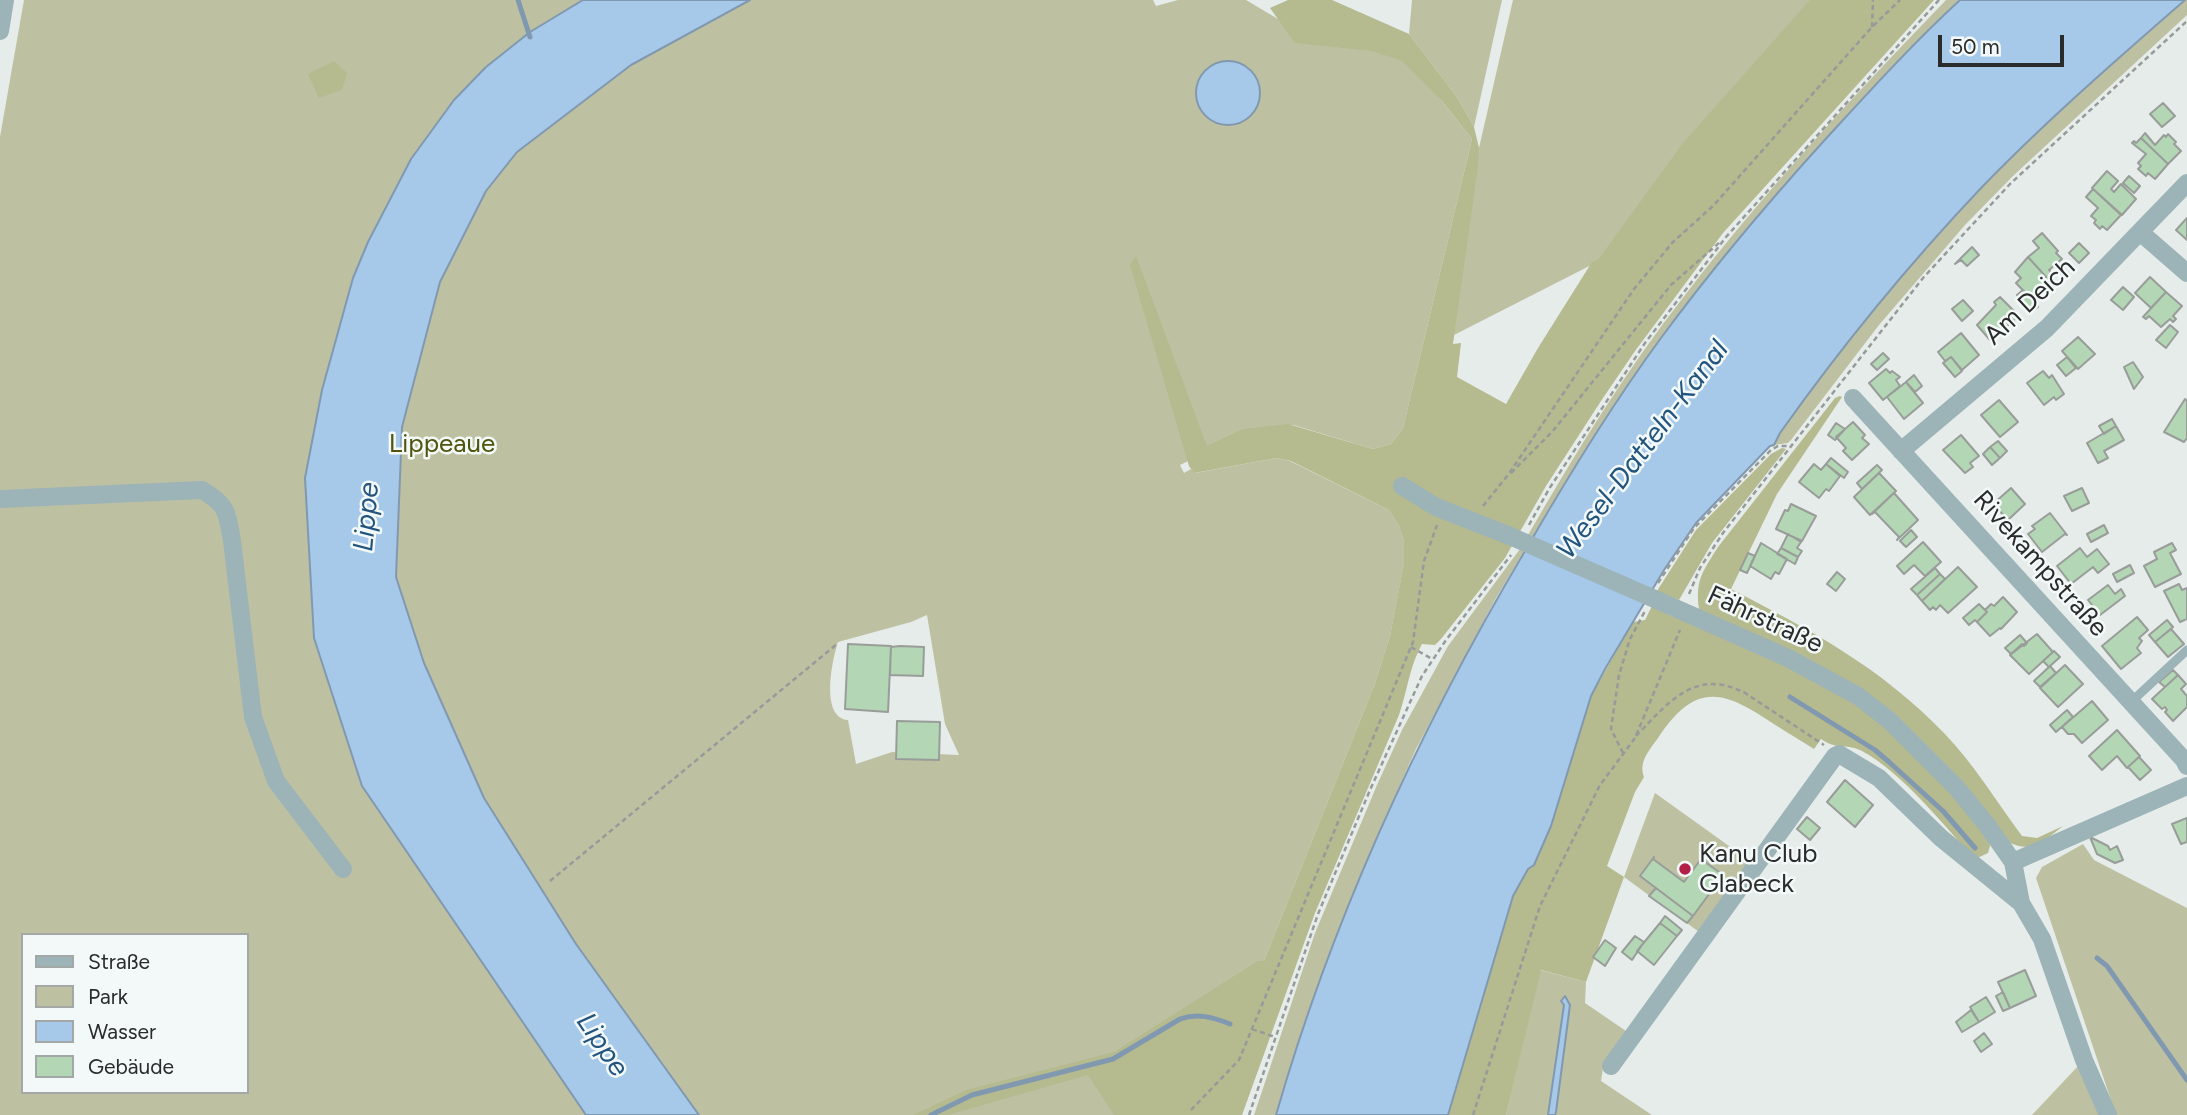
<!DOCTYPE html>
<meta charset="utf-8">
<style>
body{margin:0}
#map{position:relative;width:2187px;height:1115px;overflow:hidden;background:#e5ecea;font-family:Figtree,sans-serif}
canvas{display:block}
.legend{position:absolute;left:21px;top:933px;width:228px;height:161px;box-sizing:border-box;background:#f3f9f8;border:2px solid #a3a7a6;margin:0;padding:9px 12px;list-style:none;font-size:21px;color:#2a2c2c}
.legend li{display:flex;align-items:center;gap:14px;height:35px}
.legend b{width:35px;border:2px solid #a3a7a6}
.scale{position:absolute;left:1938px;top:35px;width:126px;height:32px;box-sizing:border-box;border:4px solid #2a2c2c;border-top:0;padding-left:9px;font-size:21px;line-height:24px;white-space:nowrap;color:#2a2c2c;-webkit-text-stroke:5px #f3f9f8;paint-order:stroke}
</style>
<div id="map">
<canvas width="2187" height="1115"></canvas>
<ul class="legend">
<li><b style="height:9px;background:#9cb3b8"></b>Straße</li>
<li><b style="height:19px;background:#bec1a1"></b>Park</li>
<li><b style="height:19px;background:#a6c8e9"></b>Wasser</li>
<li><b style="height:19px;background:#b3d6b5"></b>Gebäude</li>
</ul>
<div class="scale">50 m</div>
</div>
<script>
const context = document.querySelector('canvas').getContext('2d');
context.lineJoin = 'round';
function fill(path, color) {
  context.fillStyle = color;
  context.fill(path, 'evenodd');
}
function stroke(path, color, width, dash) {
  context.strokeStyle = color;
  context.lineWidth = width;
  context.lineCap = dash ? 'butt' : 'round';
  context.setLineDash(dash || []);
  context.stroke(path);
}
function write(font, color, halo, rows, align = 'center') {
  context.font = font + ' Figtree,sans-serif';
  context.lineWidth = 5;
  context.setLineDash([]);
  context.textBaseline = 'middle';
  context.strokeStyle = halo;
  context.fillStyle = color;
  for (const [text, x, y, turn = 0] of rows) {
    context.save();
    context.translate(x, y);
    context.rotate((+turn || 0) * Math.PI / 180);
    context.textAlign = isNaN(turn) ? turn : align;
    if (halo) context.strokeText(text, 0, 0);
    context.fillText(text, 0, 0);
    context.restore();
  }
}
fill(new Path2D(`
 M24 0H1153L1156 6 1178 0H1246L1278 19 1403 52 1472 139 1403 428 1391 444 1373 449 1293 425 1219 446 1180 465 1184 473 1191 469 1195 473 1277 458 1290 461 1389 510 1399 526 1404 542V564L1390 636 1374 686 1264 961H1258L1231 1115H0V137ZM927 615 945 724 959 755 892 752 856 764 848 720C820 718 832 660 838 642L911 622ZM23 935H247V1092H23Z
 M1412 0H1502L1474 127 1457 97 1409 34Z
 M1513 0H1827L1611 255 1454 335 1476 161Z
 M1946 0H1960C1912 44 1868 92 1824 141 1711 266 1618 391 1533 537L1528 535C1576 452 1626 370 1685 295 1765 191 1855 94 1946 0Z
 M2185 0H2187V15L2013 176 1965 225 1879 325 1791 440 1788 443 1774 445 1780 433C1841 347 1909 264 1982 187 2046 121 2115 61 2185 0Z
 M1520 549 1524 551 1496 598 1416 749 1386 816 1296 1050 1276 1115H1254L1315 933 1377 785 1402 730 1448 646Z
 M1655 793 1750 861 1699 932 1624 877Z
 M2083 844 2094 860 2187 908V1115H2116L2036 878 2042 867Z
 M1540 970 1586 982 1585 1003 1626 1031 1604 1062 1601 1081 1652 1115H1506Z
 M2079 1065 2101 1115H2032Z`), '#bec1a1');
fill(new Path2D(`
 M1288 0H1332L1409 34 1457 97 1474 127 1479 148 1478 166 1453 344 1461 343 1457 377 1506 404 1538 348 1592 262 1598 260 1683 143 1810 0H1934L1723 233 1635 351 1601 401 1546 486 1505 558 1441 639 1435 645 1422 644C1409 668 1408 689 1399 715L1315 913 1242 1115H1114L1088 1075 948 1115H913L966 1090 1114 1052 1258 961H1264L1374 686 1390 636 1404 563V542L1399 526 1389 510 1291 461 1277 458 1194 473 1189 466 1130 265 1136 256 1207 446 1243 429 1288 424 1373 449 1391 444 1403 428 1472 139 1442 101 1402 61 1372 51 1295 43 1270 8Z
 M334 61 347 73 342 90 319 98 308 74Z
 M1840 396 1842 397 1777 494 1731 589C1812 631 1879 666 1944 733 1974 764 1996 801 2022 836L2037 838 2063 826C2044 841 2032 854 2008 842L1923 746 1699 609C1695 580 1703 571 1718 547L1835 398Z
 M1782 448 1786 449 1712 543 1679 600 1657 591 1696 530 1771 454Z
 M1652 606 1671 616 1692 620 1824 681 1905 740 1986 830 1990 846 1988 853 1975 859C1942 824 1904 774 1862 751 1847 743 1839 751 1821 739L1814 749C1802 741 1789 734 1777 726 1729 694 1699 677 1660 735 1651 749 1638 760 1644 777L1635 792 1607 866 1624 877 1586 982 1541 970 1506 1115H1448L1513 896 1528 868 1534 865 1551 826 1591 696 1633 622 1645 620Z`), '#b5ba8f');
const water = new Path2D(`
 M583 0H750L631 65 517 152 486 191 440 282 402 427 396 577 424 663 484 798 576 944 699 1115H586L362 786 314 638 305 478 322 390 353 278 368 242 411 159 454 100 486 67 530 32Z
 M1960 0H2185C2115 61 2046 121 1982 187 1909 264 1841 347 1780 433L1774 445 1770 446 1696 523 1664 570 1605 669 1591 696 1551 826 1534 865 1528 869 1513 896 1448 1115H1276C1333 917 1420 728 1525 551 1567 478 1611 406 1661 338 1711 270 1765 206 1822 143 1867 94 1911 45 1960 0Z
 M1196 93a32 32 0 1 1 64 0a32 32 0 1 1-64 0Z
 M1565 996 1570 1005 1556 1112 1555 1115H1548L1564 1005 1561 1001Z`);
fill(water, '#a6c8e9');
stroke(water, '#8199b0', 2);
stroke(new Path2D(`
 M518 0 530 37
 M1790 697 1875 750 1889 762 1943 811 1975 848
 M2097 958 2107 966 2187 1080
 M931 1115 972 1095 1113 1059 1180 1019C1197 1013 1213 1017 1230 1024`), '#8199b0', 5);
const building = new Path2D(`
 M2163 103 2175 116 2162 127 2150 114Z
 M2145 133 2155 145 2164 135 2166 137 2168 134 2176 142 2174 144 2181 151 2168 164 2141 138Z
 M2141 138 2168 164 2155 179 2148 173 2146 176 2138 169 2141 166 2138 163 2146 154 2132 143 2134 141 2136 143Z
 M2107 171 2118 181 2111 189 2114 192 2121 184 2136 199 2122 215 2092 188Z
 M2129 176 2140 186 2134 193 2123 183Z
 M2093 189 2121 215 2107 230 2102 226 2100 229 2094 223 2096 220 2091 216 2098 208 2086 197Z
 M2187 218V240L2176 230Z
 M2042 233 2058 251 2056 253 2062 259 2049 270 2053 274 2048 279 2028 257 2039 248 2033 241Z
 M2079 243 2089 253 2079 263 2069 253Z
 M1972 247 1979 255 1967 266 1961 260 1955 264Z
 M2028 257 2048 279 2042 284 2048 291 2035 303 2016 283 2021 278 2015 272Z
 M2150 277 2166 292 2151 308 2135 293Z
 M2123 287 2134 297 2123 310 2111 300Z
 M2023 290 2038 307 2032 312 2017 295Z
 M2166 292 2182 306 2173 316 2176 319 2173 322 2170 319 2161 327 2149 316 2146 319 2143 317Z
 M2000 297 2019 316 1990 340 1977 325 1996 305 1994 302Z
 M1963 300 1973 311 1962 321 1952 309Z
 M2170 325 2178 332 2166 348 2156 340Z
 M1961 333 1979 355 1962 370 1951 357 1945 361 1938 352Z
 M2078 337 2095 354 2078 369 2062 351Z
 M1883 353 1889 359 1877 370 1871 364Z
 M1951 357 1962 371 1955 377 1943 363Z
 M2067 357 2076 368 2066 376 2057 365Z
 M2133 362 2143 377 2134 389 2124 367Z
 M1886 369 1890 373 1892 371 1900 377 1896 380 1900 386 1883 400 1869 383Z
 M2043 371 2049 378 2052 375 2064 394 2056 400 2054 397 2044 405 2027 383Z
 M1914 375 1922 386 1915 392 1906 382Z
 M1906 382 1923 403 1904 419 1887 397Z
 M2185 399 2187 401V438L2184 442 2164 432Z
 M1999 400 2018 422 2000 437 1981 415Z
 M2112 419 2116 426 2104 434 2099 426Z
 M1853 422 1865 435 1862 438 1869 444 1852 460 1843 451 1846 448 1836 437Z
 M1836 423 1845 429 1835 440 1828 435Z
 M2116 426 2124 440 2104 451 2108 458 2098 463 2087 443Z
 M1961 435 1979 456 1970 463 1973 467 1965 473 1943 450Z
 M1998 441 2007 451 2000 458 1990 447Z
 M1990 447 2000 458 1992 465 1983 454Z
 M1831 458 1848 472 1844 478 1826 464Z
 M1814 464 1821 470 1826 464 1840 476 1829 491 1826 489 1819 498 1799 482Z
 M1877 465 1882 470 1862 489 1857 483Z
 M1879 473 1896 491 1870 515 1854 497Z
 M2011 488 2025 504 2008 520 1993 504Z
 M2082 488 2089 503 2072 511 2064 496Z
 M1894 493 1918 520 1897 540 1899 537 1875 512 1872 514Z
 M1791 504 1816 516 1802 541 1776 529 1785 510 1788 511Z
 M2050 513 2067 535 2065 534 2042 552 2028 534 2035 529 2032 526Z
 M2104 525 2108 533 2091 542 2087 534Z
 M1911 530 1917 537 1906 547 1900 541Z
 M1788 534 1801 542 1797 548 1802 551 1798 557 1781 548Z
 M1923 542 1941 562 1925 576 1914 565 1904 574 1897 566Z
 M1761 543 1787 559 1779 574 1775 572 1771 579 1750 566Z
 M2172 543 2176 550 2170 553 2181 574 2155 587 2144 566 2157 559 2154 552Z
 M1781 548 1798 557 1795 564 1777 554Z
 M2080 548 2087 557 2097 549 2109 564 2098 573 2093 567 2071 584 2057 566Z
 M1748 553 1755 556 1747 573 1740 570Z
 M2130 565 2134 573 2117 582 2113 574Z
 M1958 567 1977 587 1948 613 1940 605 1936 610 1933 607 1930 610 1922 601Z
 M1935 568 1940 574 1917 595 1911 589Z
 M1837 572 1845 579 1836 591 1827 584Z
 M1940 574 1945 579 1922 601 1917 595Z
 M2179 584 2182 590 2187 588V619L2180 622 2164 591Z
 M2108 585 2115 594 2121 589 2125 596 2100 615 2088 600Z
 M2003 597 2017 612 2001 629 2000 628 1990 636 1977 622 1987 612 1985 610 1991 604 1994 606Z
 M1979 604 1987 612 1977 622 1975 620 1969 625 1963 618Z
 M2137 617 2148 630 2139 638 2142 641 2137 648 2141 653 2121 669 2102 646Z
 M2167 620 2173 627 2155 642 2149 635Z
 M2171 629 2184 644 2168 657 2155 642Z
 M2037 634 2053 652 2029 674 2010 655Z
 M2020 635 2027 643 2024 646 2022 644 2011 654 2005 648Z
 M848 644 891 646 888 712 845 709Z
 M900 646 924 647 923 676 890 675 891 647Z
 M2054 651 2060 657 2049 667 2043 661Z
 M2065 665 2083 684 2058 707 2040 688Z
 M2050 666 2056 673 2040 687 2034 681Z
 M2173 670 2178 675 2165 687 2159 682Z
 M2178 675 2186 684 2181 689 2187 696V707L2173 721 2165 712 2167 710 2165 707 2162 709 2152 699Z
 M2092 701 2108 720 2082 743 2074 734H2068L2062 727Z
 M2067 710 2073 717 2056 732 2050 725Z
 M897 721 940 722 939 760 896 759Z
 M2117 730 2140 756 2127 768 2117 756 2102 770 2089 756Z
 M2139 757 2151 770 2140 780 2128 767Z
 M1845 780 1873 805 1855 827 1827 802Z
 M1807 817 1820 828 1810 840 1797 829Z
 M2187 818V842L2181 844 2172 824Z
 M2090 837 2108 846 2110 850 2117 846 2123 860 2115 863 2097 854Z
 M1654 857 1653 859 1684 882 1701 859 1723 875 1693 916 1640 876Z
 M1656 888 1693 916 1687 923 1649 896Z
 M1665 916 1682 930 1677 936 1660 923Z
 M1660 923 1677 936 1654 965 1637 951Z
 M1635 936 1644 942 1632 960 1622 952Z
 M1605 940 1616 948 1605 966 1593 957Z
 M2025 970 2036 996 2010 1008 1998 982Z
 M2003 992 2010 1008 2003 1011 1996 996Z
 M1986 997 1995 1012 1979 1022 1970 1007Z
 M1971 1010 1979 1022 1962 1032 1956 1022Z
 M1984 1033 1992 1044 1981 1052 1974 1041Z`);
fill(building, '#b3d6b5');
stroke(building, '#999d99', 2);
stroke(new Path2D(`
 M1872 27 1873 0
 M1511 473 1552 432 1671 285 1720 242
 M1483 506 1508 475 1634 289 1673 242 1713 206 1872 27 1900 0
 M1529 525 1549 489 1645 343 1726 237 1939 0
 M1658 583 1694 528 1771 450 1778 446H1791
 M1689 594 1700 568 1723 533 1923 278 2010 184 2187 21
 M1411 647 1432 659
 M1636 736C1668 703 1695 667 1745 693L1824 745
 M1623 753 1611 729 1619 675 1630 639 1645 611
 M550 881 837 644
 M1252 1029 1275 1037
 M1191 1110 1239 1060 1413 642 1424 561 1437 525
 M1249 1115 1318 914 1370 790 1422 676 1446 640 1511 555
 M1473 1115 1540 906 1600 785 1635 738 1680 630`), '#969b9a', 2.5, [5, 3.5]);
stroke(new Path2D(`
 M2131 702 2187 650`), '#9cb3b8', 9);
stroke(new Path2D(`
 M0 31 5 0
 M2140 232 2187 273
 M1853 398 2184 760 2187 766
 M1901 451 2047 328 2187 183
 M1402 486 1436 507 1510 536
 M0 499 202 490C228 505 227 513 232 541L253 717 276 781 343 869
 M1657 600 1788 658 1858 696 1890 721 1956 787 1987 825 2013 862 2021 903 2042 939 2084 1060 2108 1115
 M2013 862 2187 786
 M1611 1066 1835 756 1839 754 1879 778 1941 838 2021 903`), '#9cb3b8', 18);
stroke(new Path2D(`
 M1510 536 1657 600`), '#9cb3b8', 18);
for (const [x, y, r, color] of [
 [1685,869,7,"#b22048"]
]) {
  const dot = new Path2D();
  dot.arc(x, y, r, 0, 2 * Math.PI);
  context.fillStyle = color;
  context.fill(dot);
  stroke(dot, '#f3f9f8', 2.5);
}
write('26px', '#2a2c2c', '#f3f9f8', [
 ["Am Deich",2030,302,-43],
 ["Rivekampstraße",2040,564,48],
 ["Fährstraße",1765,620,25]
]);
write('26px', '#50540d', '#f3f9f8', [
 ["Lippeaue",442,444]
]);
write('26px', '#2a2c2c', '#f3f9f8', [
 ["Kanu Club",1699,854],
 ["Glabeck",1699,884]
], 'left');
write('italic 28px', '#22547e', '#f3f9f8', [
 ["Wesel-Datteln-Kanal",1643,450,-53],
 ["Lippe",367,517,-85],
 ["Lippe",602,1045,56]
]);
</script>
